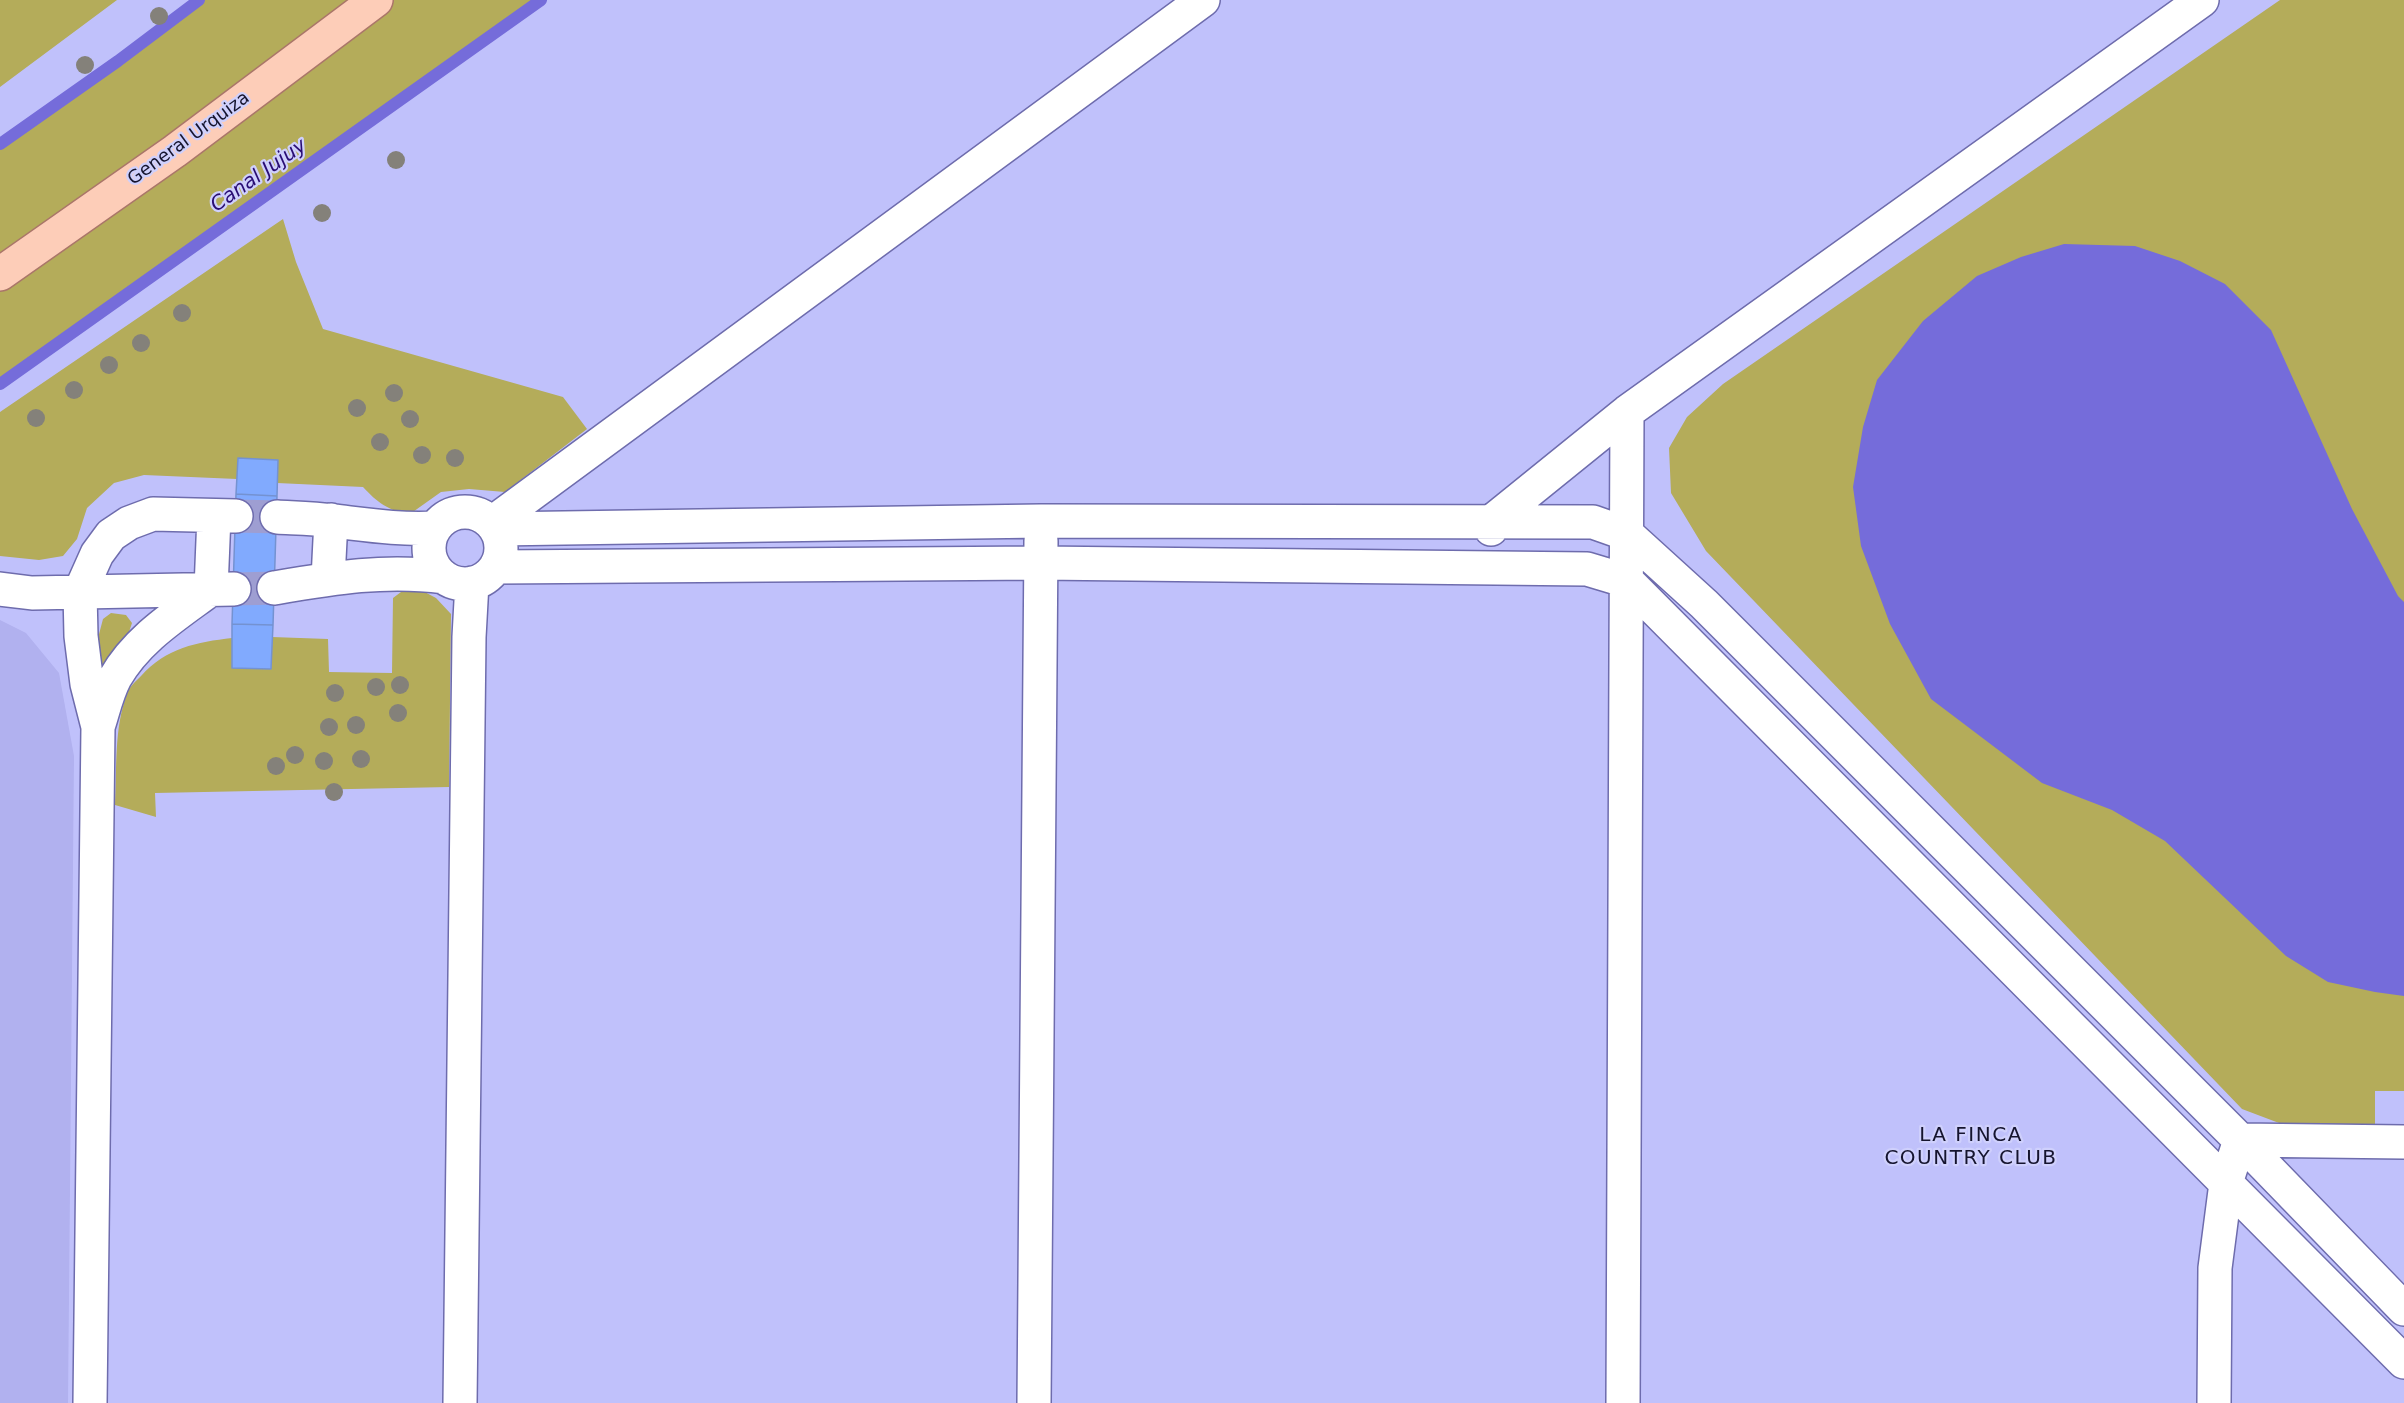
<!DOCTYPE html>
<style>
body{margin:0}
canvas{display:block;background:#c0c1fb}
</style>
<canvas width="2404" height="1403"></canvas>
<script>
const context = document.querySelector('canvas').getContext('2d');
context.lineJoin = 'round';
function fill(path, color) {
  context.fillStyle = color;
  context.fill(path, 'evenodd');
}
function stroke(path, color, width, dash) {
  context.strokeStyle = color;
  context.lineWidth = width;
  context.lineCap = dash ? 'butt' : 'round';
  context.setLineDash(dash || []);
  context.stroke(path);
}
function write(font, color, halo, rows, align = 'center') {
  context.font = font + ' "DejaVu Sans",sans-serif';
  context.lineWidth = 4.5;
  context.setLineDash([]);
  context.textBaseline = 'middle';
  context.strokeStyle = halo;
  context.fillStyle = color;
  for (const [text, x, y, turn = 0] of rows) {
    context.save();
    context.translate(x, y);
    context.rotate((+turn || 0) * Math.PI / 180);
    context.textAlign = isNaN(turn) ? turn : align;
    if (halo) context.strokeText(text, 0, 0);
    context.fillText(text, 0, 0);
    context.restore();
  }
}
fill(new Path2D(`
 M0 620 26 633 59 673 74 756 68 1403H0Z`), '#b1b1ef');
fill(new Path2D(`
 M0 0H117L0 87Z
 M199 0H541L0 384V144L118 61Z
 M2280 0H2404V1091H2375V1126L2279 1123 2242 1109 1706 551 1671 493 1669 448 1687 417 1723 384Z
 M283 219 296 262 323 329 563 397 587 429 505 492 469 489 441 492 410 514C388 511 377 502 363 487L277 483 278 460 238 459 237 479 144 475 114 483 87 508 77 539 63 556 39 560 0 556V412Z
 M419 589 436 598 451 614 449 787 155 793 156 817 115 805C117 768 114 728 127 694 129 687 136 681 141 676 166 648 197 642 232 638V668L271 669 272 637 328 639 329 672 392 673 393 598 401 592Z
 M111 613 126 615 132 623 128 635 108 671 97 670 98 638 103 619Z`), '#b4ac5a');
fill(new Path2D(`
 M2064 244 2135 246 2180 261 2225 284 2271 330 2352 509 2398 596 2404 602V996L2375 992 2328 982 2286 956 2165 841 2112 810 2042 783 1931 699 1890 624 1861 546 1853 487 1863 427 1877 380 1923 321 1977 276 2021 257Z`), '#756cda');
stroke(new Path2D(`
 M0 144 118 61 199 0
 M0 384 541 0`), '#756cda', 12);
const building = new Path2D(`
 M238 458 278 460 277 496 236 494Z
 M236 494 277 496 273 625 232 624Z
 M232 624 273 625 271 669 232 668Z`);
fill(building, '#81aafe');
stroke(building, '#7492d1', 1.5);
stroke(new Path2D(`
 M236 516 277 517
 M234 589 274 588`), '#9e9ed2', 33, [33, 16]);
const minor = new Path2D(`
 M429 548a36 36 0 1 1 72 0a36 36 0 1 1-72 0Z
 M277 517C295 518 314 518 333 521 368 525 400 530 435 528
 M492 523 1203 0
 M496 529 1041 521 1593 522 1627 534 1704 604 2240 1140 2404 1309
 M1491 529V522L1627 412 2202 0
 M496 567 1040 563 1587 569 1627 581 2404 1362
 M328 579 331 520
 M274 588C333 578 385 569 444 577
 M0 589 32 593 234 589
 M211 589 214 516
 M98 727C103 712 107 693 115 678 137 639 176 615 211 589
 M90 1403 98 727 87 684 81 636 80 592 97 554 111 535 129 523 153 514 236 516
 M460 1403 469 637 472 583
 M1034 1403 1041 541
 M1623 1403 1627 412
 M2214 1403 2215 1268 2226 1183 2240 1140 2404 1142`);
const major = new Path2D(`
 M0 274 175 151 376 0`);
stroke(minor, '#6e6cad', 36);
stroke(major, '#aa7669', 36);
stroke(minor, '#fff', 33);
stroke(major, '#fdcdb8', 33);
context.fillStyle = '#84817a';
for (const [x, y] of [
 [159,16],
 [85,65],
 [396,160],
 [322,213],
 [182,313],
 [141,343],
 [109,365],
 [74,390],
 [394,393],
 [357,408],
 [36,418],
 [410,419],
 [380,442],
 [422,455],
 [455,458],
 [400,685],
 [376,687],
 [335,693],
 [398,713],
 [356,725],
 [329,727],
 [295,755],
 [361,759],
 [324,761],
 [276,766],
 [334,792]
]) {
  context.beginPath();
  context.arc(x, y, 9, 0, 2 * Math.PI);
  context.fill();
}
write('18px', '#15142e', '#cfd0fc', [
 ["General Urquiza",189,139,-36]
]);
write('italic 20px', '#290d73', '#cfd0fc', [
 ["Canal Jujuy",259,176,-35]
]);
context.letterSpacing = '1.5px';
write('20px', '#15142e', '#cfd0fc', [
 ["LA FINCA",1971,1136],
 ["COUNTRY CLUB",1971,1159]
]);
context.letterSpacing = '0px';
</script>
